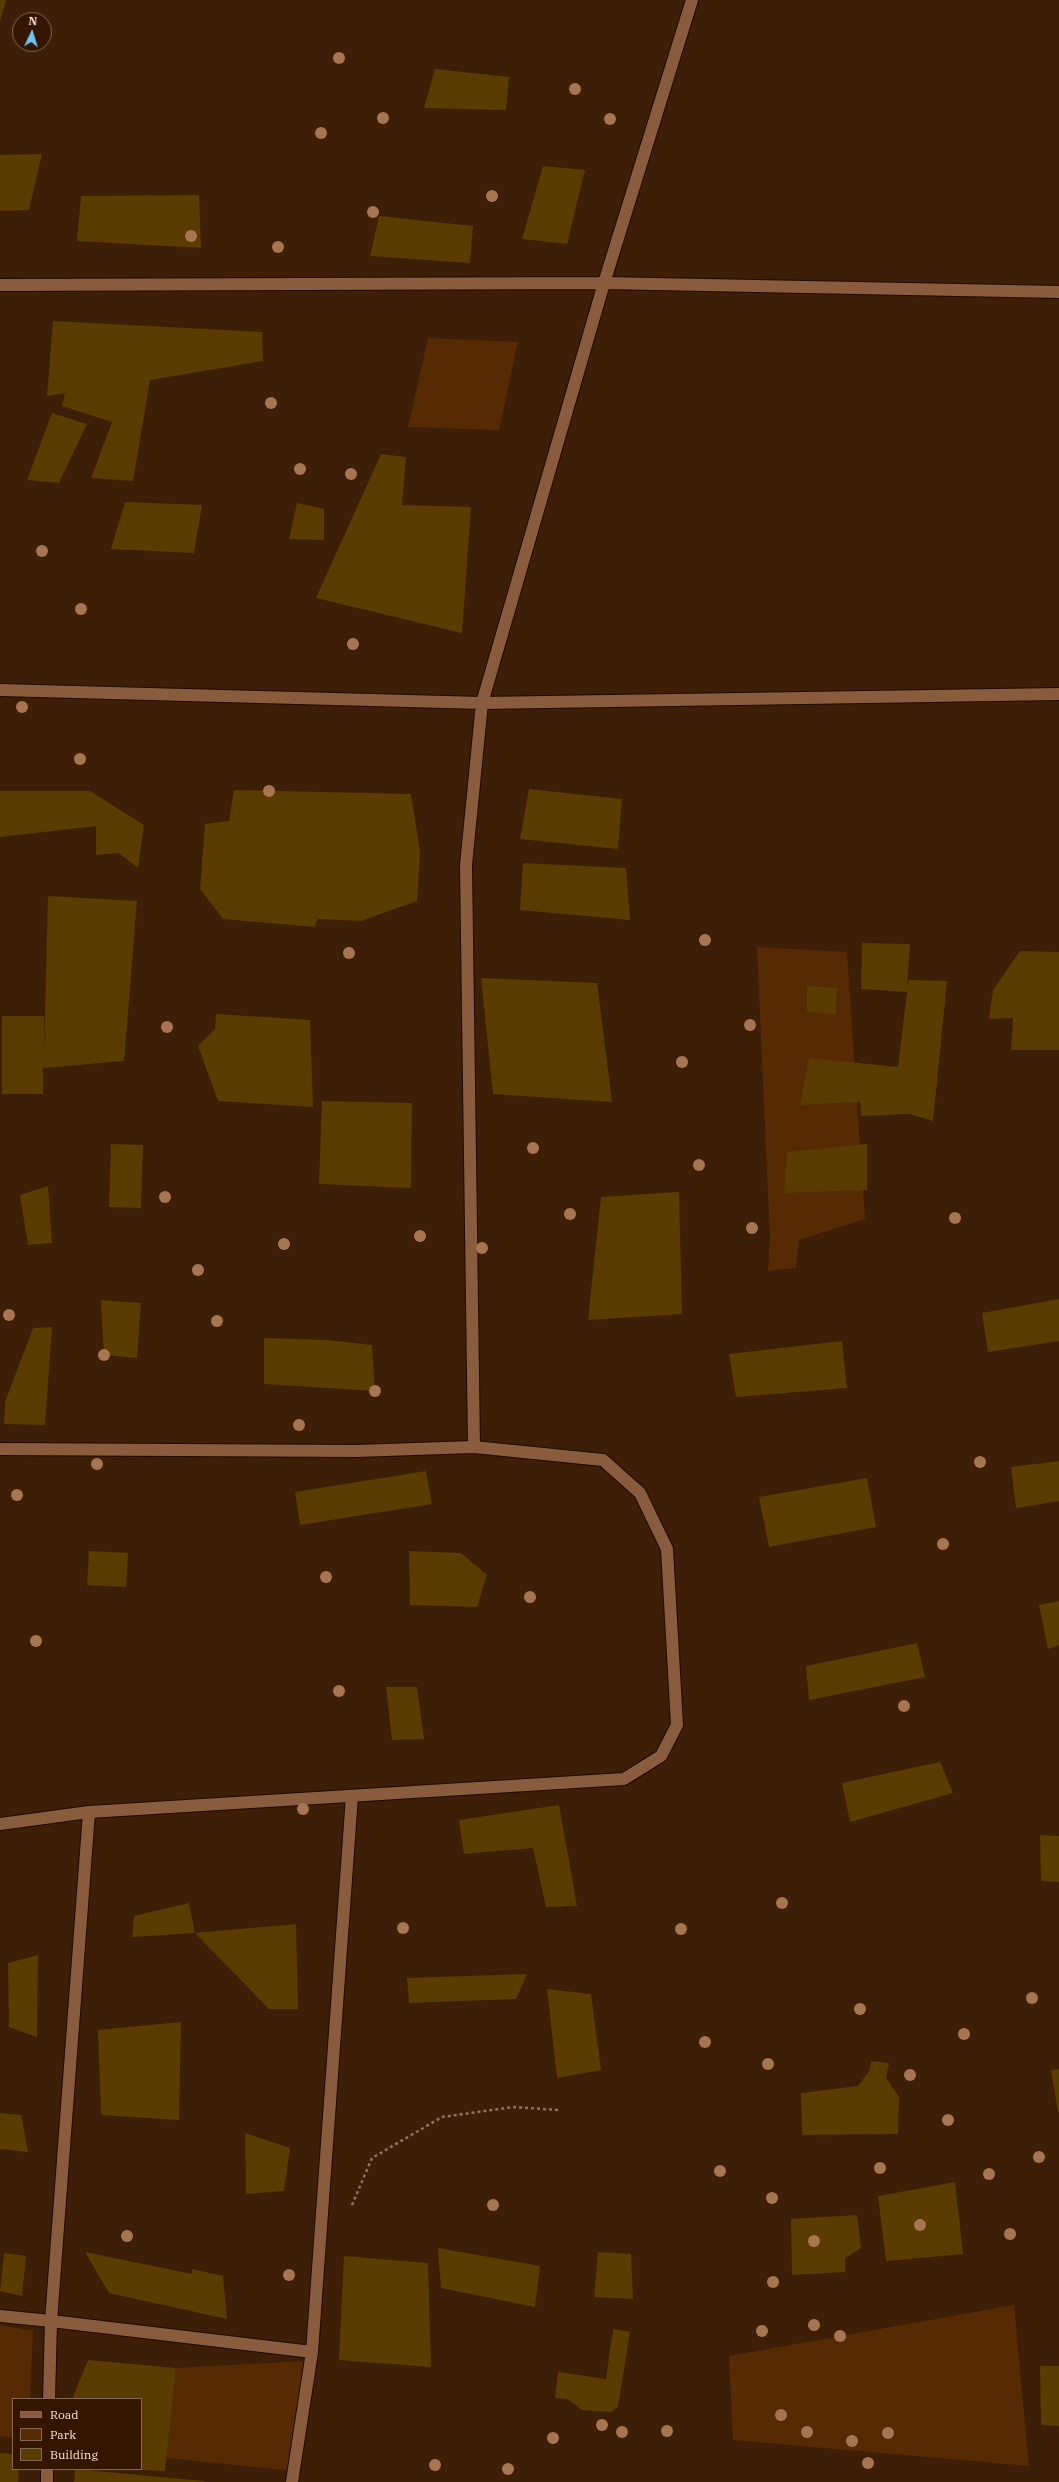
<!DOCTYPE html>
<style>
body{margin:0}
#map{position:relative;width:1059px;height:2482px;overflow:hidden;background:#3d1e06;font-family:"IBM Plex Serif",serif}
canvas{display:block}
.legend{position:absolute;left:12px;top:2398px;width:130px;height:72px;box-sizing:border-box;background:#331500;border:1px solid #836754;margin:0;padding:5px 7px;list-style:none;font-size:12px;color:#fce2d1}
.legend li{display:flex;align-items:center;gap:8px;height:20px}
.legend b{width:20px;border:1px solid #836754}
.north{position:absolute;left:12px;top:12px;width:40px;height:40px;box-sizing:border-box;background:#331500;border:1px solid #836754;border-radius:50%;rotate:4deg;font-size:11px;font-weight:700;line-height:16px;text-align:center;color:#fce2d1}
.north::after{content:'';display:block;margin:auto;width:14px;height:18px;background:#6cc3f2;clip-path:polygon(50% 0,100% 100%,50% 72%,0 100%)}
</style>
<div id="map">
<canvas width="1059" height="2482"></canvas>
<ul class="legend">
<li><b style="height:5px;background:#895c3d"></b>Road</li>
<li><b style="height:11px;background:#562a03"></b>Park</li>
<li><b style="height:11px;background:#5a3b00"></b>Building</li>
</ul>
<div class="north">N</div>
</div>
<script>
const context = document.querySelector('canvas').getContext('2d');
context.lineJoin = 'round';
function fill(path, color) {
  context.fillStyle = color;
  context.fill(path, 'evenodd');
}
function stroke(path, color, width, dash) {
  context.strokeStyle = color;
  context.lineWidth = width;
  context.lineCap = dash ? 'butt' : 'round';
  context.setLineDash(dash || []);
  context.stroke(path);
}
fill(new Path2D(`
 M428 338 518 342 499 430 408 427Z
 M757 947 847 952 865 1219 799 1240 796 1268 768 1271 770 1238Z
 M1014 2305 1029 2466 733 2440 729 2356Z
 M0 2325 33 2331 30 2399H13V2438L0 2436Z
 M305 2361 294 2471 166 2458 176 2368Z`), '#562a03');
fill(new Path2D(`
 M0 0H6L0 21Z
 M435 69 509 77 506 110 424 108Z
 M42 154 29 210 0 211V155Z
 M543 166 585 170 567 244 522 239Z
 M199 195 201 248 77 241 81 196Z
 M379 216 473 226 470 263 370 256Z
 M53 321 262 332 263 361 150 380 133 481 91 478 112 422 62 406 65 393 47 396Z
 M52 413 87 424 59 483 27 480Z
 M381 454 406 457 402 505 471 507 462 633 316 598Z
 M125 502 202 505 194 553 111 549Z
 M297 503 324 509V540L289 539Z
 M529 789 622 799 618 849 520 839Z
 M234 790 411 794 420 852 417 901 361 921 318 919 314 927 223 919 200 889 205 824 229 821Z
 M0 791H90L144 825 138 868 119 853 96 855V826L0 837Z
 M523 863 626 868 630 920 520 910Z
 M48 896 137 901 124 1061 43 1068V1094H2V1016H44V1054Z
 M862 943 910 944 907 987 909 980 947 981 933 1121 909 1114 861 1116 860 1102 800 1105 809 1058 898 1067 907 992 861 989Z
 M1020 951 1059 952V1050H1011L1013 1018 989 1019 993 990Z
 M481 978 597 983 612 1102 493 1094Z
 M807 986 837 988 836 1014 807 1012Z
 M216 1014 310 1020 313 1107 218 1101 198 1046 215 1029Z
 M322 1101 412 1103 411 1188 319 1184Z
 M111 1144 143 1145 141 1208 109 1207Z
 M867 1144V1190L784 1193 787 1152Z
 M48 1186 52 1243 28 1245 20 1195Z
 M679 1192 682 1314 588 1320 601 1197Z
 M1059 1299V1341L988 1352 982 1313Z
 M101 1300 141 1303 137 1358 104 1355Z
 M52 1327 45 1425 4 1424 5 1402 33 1328Z
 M264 1338 327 1340 372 1345 375 1391 264 1384Z
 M842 1341 847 1388 736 1397 729 1354Z
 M1059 1461V1501L1016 1508 1011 1467Z
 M426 1471 432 1504 300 1525 295 1492Z
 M867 1478 876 1527 769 1547 759 1497Z
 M89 1551 128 1553 126 1587 87 1585Z
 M409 1551 461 1553 487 1575 477 1607 410 1605Z
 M1059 1601V1645L1048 1649 1039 1605Z
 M917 1643 925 1677 809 1700 806 1666Z
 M386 1687H417L424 1739 392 1740Z
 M940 1762 953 1793 850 1822 842 1783Z
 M559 1805 577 1906 546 1907 533 1848 464 1854 459 1820Z
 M1040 1835 1059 1836V1882L1041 1881Z
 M189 1903 195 1933 132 1937 134 1916Z
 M296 1924 298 2009H269L195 1933Z
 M38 1955 37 2037 9 2027 8 1963Z
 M527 1974 516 1999 409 2003 407 1978Z
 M547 1989 591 1994 601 2070 557 2078Z
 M181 2022 179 2120 101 2115 98 2030Z
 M871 2061 889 2063 886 2078 899 2097 898 2134 802 2135 801 2093 858 2086 870 2070Z
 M1059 2069V2112H1058L1051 2070Z
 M0 2113 21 2115 28 2152 0 2149Z
 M245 2133 290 2148 284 2191 246 2194Z
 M955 2182 963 2254 886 2261 878 2196Z
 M857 2215 861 2248 845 2258V2272L792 2275 791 2219Z
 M438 2248 540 2266 535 2307 441 2288Z
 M85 2252 192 2274V2269L223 2276 227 2319 109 2293Z
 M598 2252 631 2254 633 2299 594 2297Z
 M4 2253 26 2256 22 2296 0 2291Z
 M344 2256 428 2263 431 2367 339 2360Z
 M613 2329 630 2332 618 2407 611 2412 582 2410 568 2399 555 2398 558 2372 606 2379Z
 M88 2360 176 2368 165 2471 141 2470V2399H72Z
 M1040 2366H1059V2426L1041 2425Z
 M0 2453 13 2454V2469H19L18 2482H0Z
 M75 2469 204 2481V2482H74Z`), '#5a3b00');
const minor = new Path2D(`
 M0 285 604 283 1059 292
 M0 690 482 703 1059 694
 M474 1447 466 865 482 703 604 283 692 0
 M0 1449 356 1451 474 1447 603 1460 640 1493 667 1549 677 1725 661 1756 624 1779 89 1812 0 1824
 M89 1812 51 2321 312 2352 292 2482
 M0 2316 51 2321 49 2399
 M312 2352 352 1796
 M47 2482V2469`);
stroke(minor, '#1f0a00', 14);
stroke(new Path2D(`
 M352 2205 372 2158 442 2117 513 2107 559 2110`), '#8f735e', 2.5, [3, 3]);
stroke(minor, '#895c3d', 12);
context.fillStyle = '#a87551';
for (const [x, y] of [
 [339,58],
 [575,89],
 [383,118],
 [610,119],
 [321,133],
 [492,196],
 [373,212],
 [191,236],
 [278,247],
 [271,403],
 [300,469],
 [351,474],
 [42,551],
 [81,609],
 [353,644],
 [22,707],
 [80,759],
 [269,791],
 [705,940],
 [349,953],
 [750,1025],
 [167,1027],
 [682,1062],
 [533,1148],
 [699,1165],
 [165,1197],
 [570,1214],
 [955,1218],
 [752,1228],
 [420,1236],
 [284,1244],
 [482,1248],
 [198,1270],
 [9,1315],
 [217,1321],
 [104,1355],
 [375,1391],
 [299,1425],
 [980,1462],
 [97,1464],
 [17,1495],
 [943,1544],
 [326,1577],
 [530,1597],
 [36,1641],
 [339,1691],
 [904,1706],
 [303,1809],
 [782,1903],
 [403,1928],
 [681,1929],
 [1032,1998],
 [860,2009],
 [964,2034],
 [705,2042],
 [768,2064],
 [910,2075],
 [948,2120],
 [1039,2157],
 [880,2168],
 [720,2171],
 [989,2174],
 [772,2198],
 [493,2205],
 [920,2225],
 [1010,2234],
 [127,2236],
 [814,2241],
 [289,2275],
 [773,2282],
 [814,2325],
 [762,2331],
 [840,2336],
 [781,2415],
 [602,2425],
 [667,2431],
 [622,2432],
 [807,2432],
 [888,2433],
 [553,2438],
 [852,2441],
 [868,2463],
 [435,2465],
 [508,2469]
]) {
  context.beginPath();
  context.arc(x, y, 6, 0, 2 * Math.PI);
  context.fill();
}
</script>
